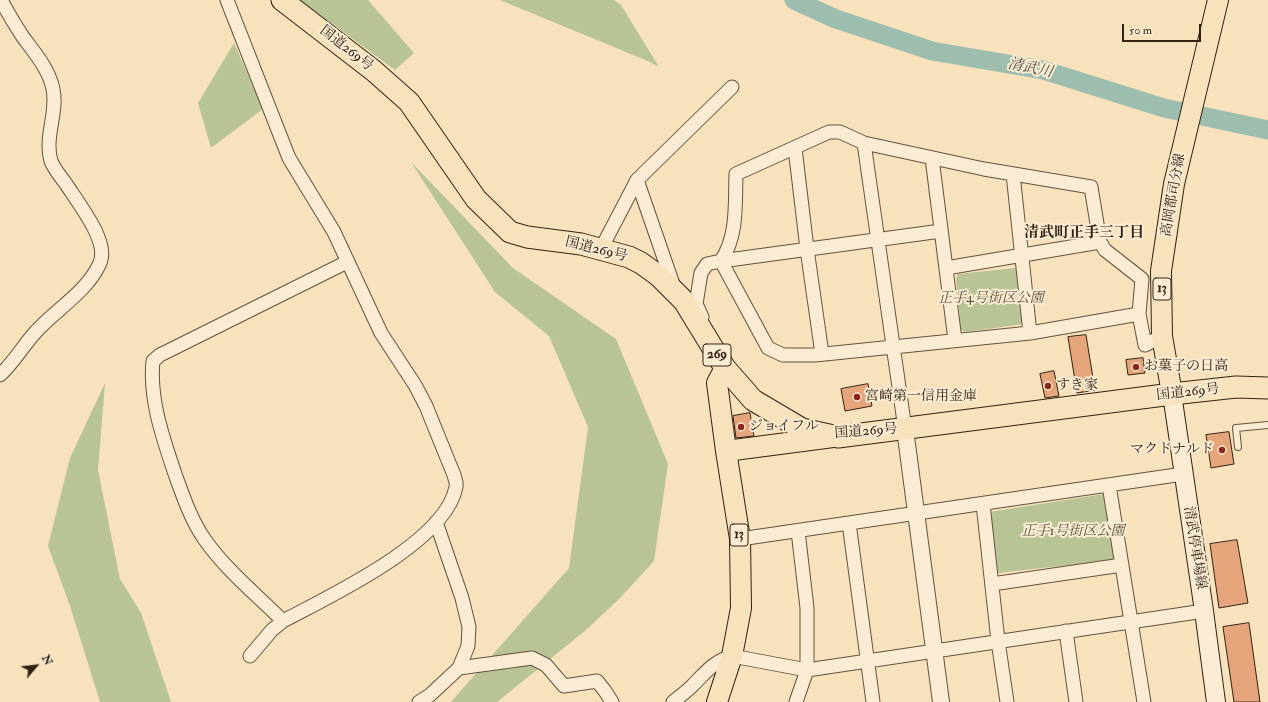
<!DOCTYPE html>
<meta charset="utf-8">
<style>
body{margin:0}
#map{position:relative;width:1268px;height:702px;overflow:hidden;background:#f7e2bc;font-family:"IM FELL Double Pica",serif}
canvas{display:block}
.north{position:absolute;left:16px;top:646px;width:40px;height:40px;-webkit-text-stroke:3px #faecd3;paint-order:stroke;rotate:62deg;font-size:11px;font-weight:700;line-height:16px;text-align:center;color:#302314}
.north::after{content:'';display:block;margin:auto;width:14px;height:18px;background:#302314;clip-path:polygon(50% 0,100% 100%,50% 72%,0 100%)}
.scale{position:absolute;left:1122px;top:24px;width:79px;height:18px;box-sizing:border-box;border:2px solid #302314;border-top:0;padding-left:5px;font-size:12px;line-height:14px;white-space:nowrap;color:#302314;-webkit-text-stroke:3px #faecd3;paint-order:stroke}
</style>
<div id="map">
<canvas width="1268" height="702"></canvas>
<div class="north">N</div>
<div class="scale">50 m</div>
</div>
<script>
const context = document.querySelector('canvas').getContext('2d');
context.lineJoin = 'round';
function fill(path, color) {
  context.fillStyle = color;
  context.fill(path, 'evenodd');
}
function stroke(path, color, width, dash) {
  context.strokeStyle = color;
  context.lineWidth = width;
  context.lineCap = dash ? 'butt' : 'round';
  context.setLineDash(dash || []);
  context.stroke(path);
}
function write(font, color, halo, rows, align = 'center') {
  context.font = font + ' "IM FELL Double Pica","Noto Serif JP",serif';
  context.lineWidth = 4;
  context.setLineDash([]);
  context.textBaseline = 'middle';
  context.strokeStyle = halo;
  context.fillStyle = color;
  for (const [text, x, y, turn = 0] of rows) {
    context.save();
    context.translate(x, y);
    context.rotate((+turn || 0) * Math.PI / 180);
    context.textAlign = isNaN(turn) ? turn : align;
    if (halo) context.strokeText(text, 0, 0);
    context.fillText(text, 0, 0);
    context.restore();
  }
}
fill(new Path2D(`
 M300 0H368L414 53 395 70Z
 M500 0H614L621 5 659 67 650 62Z
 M234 43 263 109 211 148 198 103Z
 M411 162 513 268 616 339 668 464 654 561 620 598 586 630 497 702H451L569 568 588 427 549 336 495 292Z
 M1015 268 1018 270 1024 324 965 332 961 330 956 279 958 274Z
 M105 383 98 470 120 579 141 613 171 702H100L70 606 48 546 70 458Z
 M1104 494 1114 560 998 573 989 512Z`), '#b9c494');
stroke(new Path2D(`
 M794 0 836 19 932 51 1043 70 1164 108 1268 130`), '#9dbeaf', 19);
const building = new Path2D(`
 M1086 335 1095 390 1077 393 1068 337Z
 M1143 358 1145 373 1128 375 1126 360Z
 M1054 371 1059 396 1045 398 1040 374Z
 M868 384 872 406 845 411 841 389Z
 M750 413 754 436 736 438 733 416Z
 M1229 432 1234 464 1211 468 1206 435Z
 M1237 540 1248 603 1219 608 1210 544Z
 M1249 623 1260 702H1234L1223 627Z`);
fill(building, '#e5a479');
stroke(building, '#302314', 1);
const service = new Path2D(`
 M1238 447 1236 428 1268 425`);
const minor = new Path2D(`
 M227 0 289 158 334 232 381 333 415 385 426 406 454 475C455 479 457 483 456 487 446 542 330 596 283 621L272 630 250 656
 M864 143 905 429
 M795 148 807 249 822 354
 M932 158 955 340
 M1013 174 1030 333
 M601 249 637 180
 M721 261C738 236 735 203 736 174L829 132H840L864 143 984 169 1091 187 1100 242 1105 250 1142 279 1139 314
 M721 261 768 348 783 355H815L1030 333 1139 314 1145 345 1162 336
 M946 268 1100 242
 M674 287 637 180 732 87
 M702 317 696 304 701 273 707 264 721 261 941 231
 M0 375C13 363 21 349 33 335 52 312 86 293 99 265 105 254 100 241 95 230 87 214 76 199 66 184 61 177 54 169 51 161 44 137 58 113 53 89 49 69 34 52 23 37 15 25 8 13 1 0
 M1109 485 1144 702
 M983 504 998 641 1007 702
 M849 523 873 702
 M740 539 1183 474
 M992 584 1122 565
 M283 621C257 595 227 571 205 540 191 520 183 496 175 474 163 438 149 399 153 361L160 355 347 262
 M1066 631 1076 702
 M459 668 532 658 546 665 564 686 597 681 605 691 612 702
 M419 702 430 695 459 668 468 646 469 627 462 598 436 522
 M673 702C679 697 686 692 692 686 706 672 713 662 732 656L807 670 1204 611
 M796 702 807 670V608L798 531`);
const tertiary = new Path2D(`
 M905 429 941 702`);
const secondary = new Path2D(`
 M1172 394 1204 611 1216 702`);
const primary = new Path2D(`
 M1172 394 1162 336 1161 271 1174 184 1218 0
 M726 451 833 437
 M717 702 732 656 741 608 740 539 726 451 717 383 725 368`);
const trunk = new Path2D(`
 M282 0 374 71 409 102 476 199 510 232 527 237 581 244 629 257 641 263 659 276 684 301 725 368 753 400 802 429 838 437 1172 394 1236 387 1268 388`);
stroke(service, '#62533e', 8);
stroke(minor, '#62533e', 15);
stroke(tertiary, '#62533e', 18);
stroke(secondary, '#302314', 20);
stroke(primary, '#302314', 22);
stroke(trunk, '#302314', 23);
stroke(service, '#faecd3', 6);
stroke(minor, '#faecd3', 13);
stroke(tertiary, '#faecd3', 16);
stroke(secondary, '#faecd3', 18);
stroke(primary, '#f7e2bc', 20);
stroke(trunk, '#f7e2bc', 21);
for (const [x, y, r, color] of [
 [1136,367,4,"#8f2418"],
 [1048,386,4,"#8f2418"],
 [857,397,4,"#8f2418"],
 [741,427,4,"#8f2418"],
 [1222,450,4,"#8f2418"]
]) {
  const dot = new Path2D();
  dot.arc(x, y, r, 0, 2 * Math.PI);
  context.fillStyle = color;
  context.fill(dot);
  stroke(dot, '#faecd3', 1.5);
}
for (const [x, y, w] of [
 [1162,289,18],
 [717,355,28],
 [739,535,18]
]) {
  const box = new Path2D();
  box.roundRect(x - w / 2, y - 11, w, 22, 3);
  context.fillStyle = '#faecd3';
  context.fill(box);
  stroke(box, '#302314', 1);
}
write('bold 13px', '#302314', null, [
 ["13",1162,289],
 ["269",717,355],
 ["13",739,535]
]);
write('14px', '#302314', '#faecd3', [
 ["国道269号",346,49,38],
 ["高岡都司分線",1174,195,-80],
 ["国道269号",596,250,14],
 ["国道269号",1188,393,-6],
 ["国道269号",866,432,-4],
 ["清武停車場線",1194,548,81]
]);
write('italic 14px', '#59533a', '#faecd3', [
 ["正手4号街区公園",991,299],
 ["正手1号街区公園",1073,532]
]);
write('14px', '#302314', '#faecd3', [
 ["お菓子の日高",1144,367],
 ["すき家",1056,386],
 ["宮崎第一信用金庫",865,397],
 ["ジョイフル",749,427],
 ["マクドナルド",1214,450,"right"]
], 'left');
write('italic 15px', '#515242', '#faecd3', [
 ["清武川",1030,69,12]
]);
write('bold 15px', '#302314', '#faecd3', [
 ["清武町正手三丁目",1084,234]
]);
</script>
